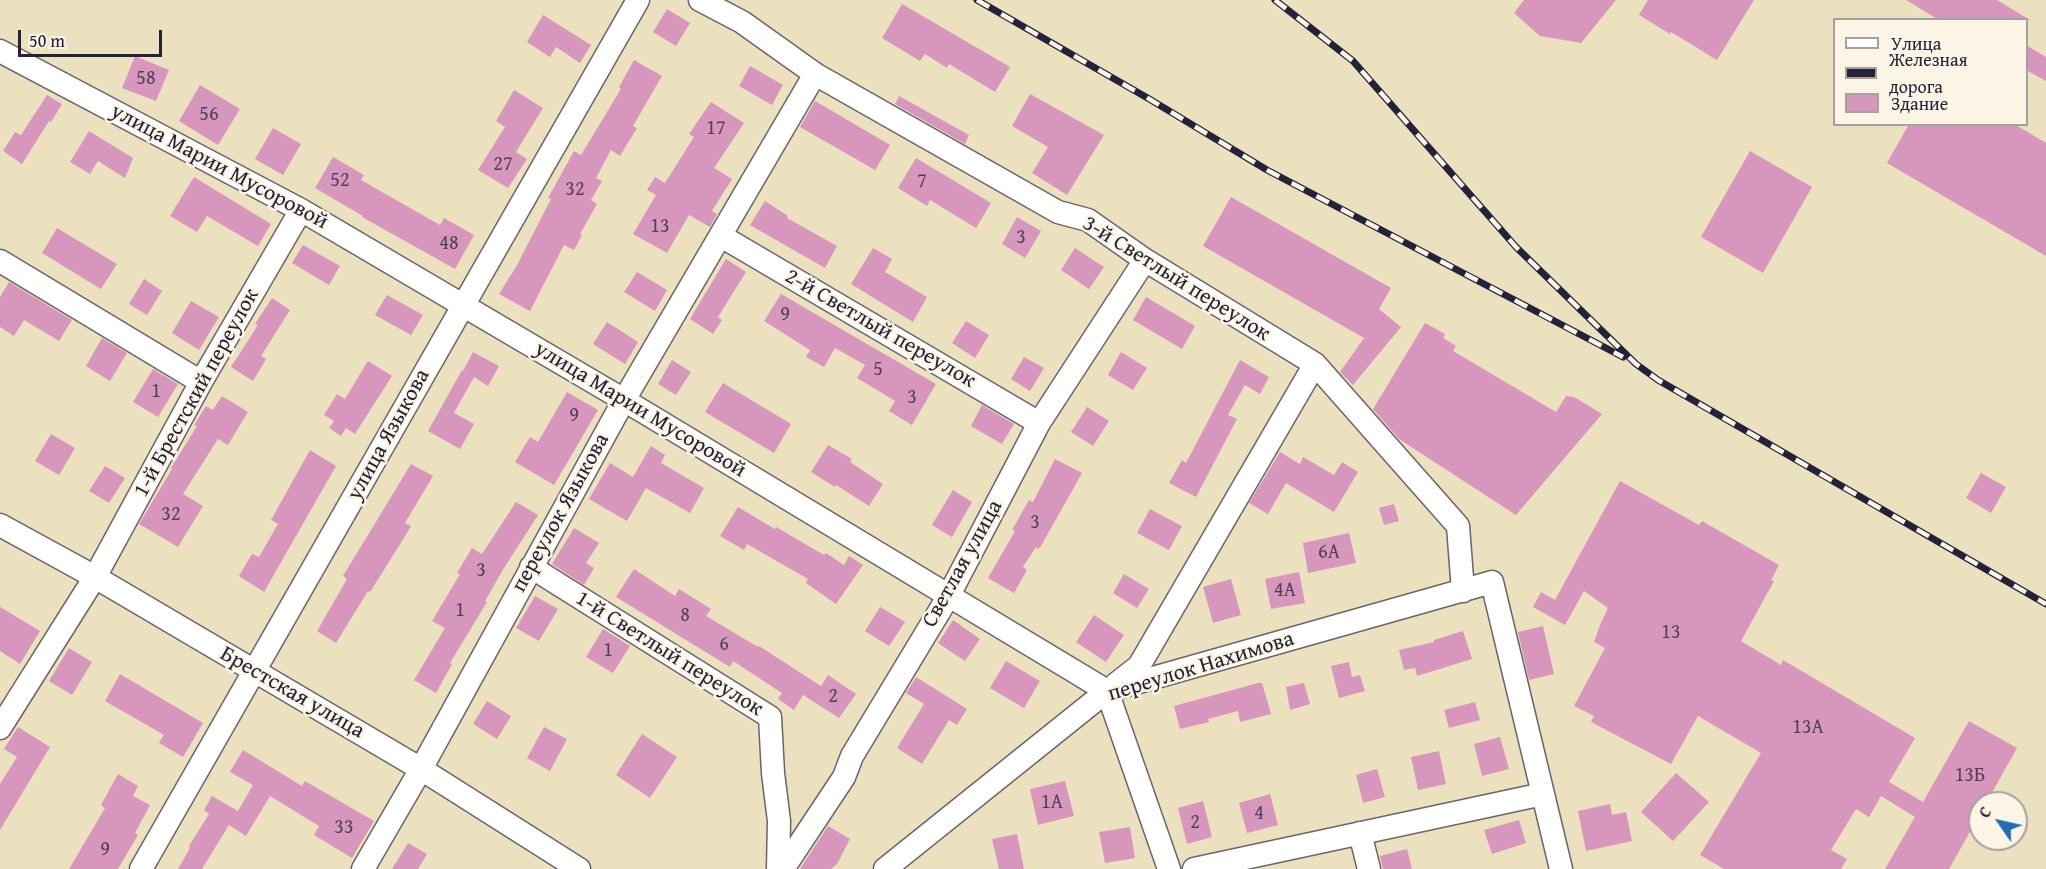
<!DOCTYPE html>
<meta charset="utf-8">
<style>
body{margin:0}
#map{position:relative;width:2046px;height:869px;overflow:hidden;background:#ece1bf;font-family:"Gentium Book Plus",serif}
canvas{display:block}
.legend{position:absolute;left:1833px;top:18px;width:195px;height:108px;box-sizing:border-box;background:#fcf5e5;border:2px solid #a5a1a1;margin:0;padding:8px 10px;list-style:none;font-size:18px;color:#22223b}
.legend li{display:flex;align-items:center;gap:12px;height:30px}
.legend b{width:30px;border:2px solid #a5a1a1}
.north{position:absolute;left:1968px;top:791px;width:60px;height:60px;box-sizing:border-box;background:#fcf5e5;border:2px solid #a5a1a1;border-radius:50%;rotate:304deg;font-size:16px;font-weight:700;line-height:24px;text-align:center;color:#22223b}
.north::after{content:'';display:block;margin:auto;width:21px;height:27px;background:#1f6fb2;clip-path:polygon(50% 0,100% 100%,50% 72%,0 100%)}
.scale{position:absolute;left:18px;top:30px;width:144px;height:27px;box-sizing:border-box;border:3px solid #22223b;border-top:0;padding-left:8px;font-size:18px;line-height:21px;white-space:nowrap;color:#22223b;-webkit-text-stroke:4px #fcf5e5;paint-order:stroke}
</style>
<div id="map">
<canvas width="2046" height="869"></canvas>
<ul class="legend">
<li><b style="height:8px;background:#fff"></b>Улица</li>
<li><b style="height:8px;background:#22223b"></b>Железная дорога</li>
<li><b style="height:16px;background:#d796bc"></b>Здание</li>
</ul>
<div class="north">С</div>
<div class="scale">50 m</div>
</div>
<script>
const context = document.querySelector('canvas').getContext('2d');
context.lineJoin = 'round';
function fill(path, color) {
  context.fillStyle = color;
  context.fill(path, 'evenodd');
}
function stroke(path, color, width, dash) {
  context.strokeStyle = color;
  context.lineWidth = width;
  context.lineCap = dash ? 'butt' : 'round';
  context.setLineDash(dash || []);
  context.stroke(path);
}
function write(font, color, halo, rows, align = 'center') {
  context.font = font + ' "Gentium Book Plus",serif';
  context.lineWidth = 5;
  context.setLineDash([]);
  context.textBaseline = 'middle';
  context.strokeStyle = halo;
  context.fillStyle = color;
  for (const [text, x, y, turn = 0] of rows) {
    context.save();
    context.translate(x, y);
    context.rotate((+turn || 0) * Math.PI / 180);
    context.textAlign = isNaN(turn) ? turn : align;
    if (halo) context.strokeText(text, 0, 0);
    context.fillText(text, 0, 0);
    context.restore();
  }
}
fill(new Path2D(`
 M1524 0H1616L1581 43 1540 36 1514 13Z
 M1648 0H1754L1717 60 1671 32 1670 34 1639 15Z
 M1906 0H1997L2030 20H1939Z
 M902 4 1010 67 995 92 949 64 947 68 925 54 920 61 882 38Z
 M667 9 690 23 676 46 653 32Z
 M543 15 591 45 580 63 556 47 550 57 527 42Z
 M2026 45 2046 57V81L2026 70Z
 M135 56 169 70 156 101 122 88Z
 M634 60 662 76 633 126 637 128 620 156 611 150 596 178 602 181 591 200 597 204 580 234 582 235 574 250 564 245 530 311 499 294 516 267 551 199 548 198 574 151 581 155 621 89 619 87Z
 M750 66 783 85 772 105 739 86Z
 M200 85 240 109 218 145 179 121Z
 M514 90 543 108 516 152 527 159 508 188 478 170 505 127 496 121Z
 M1030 94 1104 135 1067 195 1032 173 1048 147 1012 126Z
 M47 95 62 104 51 122 49 121 22 164 3 151 15 132 21 135Z
 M899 96 969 135 965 144 895 104Z
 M815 101 890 145 875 170 800 127Z
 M711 102 744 123 714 168 732 179 712 211 717 214 710 227 689 215 667 253 633 234 656 195 647 190 655 177 665 183 694 137 689 134Z
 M1909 124H2014L2046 143V256L1887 163Z
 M273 128 301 144 283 175 255 159Z
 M89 131 133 158 125 178 98 161 90 174 70 162Z
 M1750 151 1812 187 1763 273 1701 237Z
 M333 157 364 175 361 180 440 225 444 218 474 235 455 269 362 217 363 216 315 188Z
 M916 158 991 203 976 228 930 200 927 206 898 188Z
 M194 177 271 224 258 246 207 216 197 232 170 216Z
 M1231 197 1391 288 1379 309 1401 327 1353 385 1340 372 1364 338 1203 246Z
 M765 201 788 216 787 218 837 246 825 268 750 225Z
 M1017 217 1041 231 1025 258 1002 244Z
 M57 228 117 264 101 289 42 253Z
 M303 245 340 266 329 285 292 263Z
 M873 248 892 259 885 272 927 297 913 322 851 284Z
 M1075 248 1104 267 1089 289 1061 270Z
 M726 259 746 272 718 317 722 320 713 334 690 319Z
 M637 272 667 290 655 311 624 292Z
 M144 279 162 291 147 315 129 304Z
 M9 282 72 320 59 341 24 320 14 336 0 327V297Z
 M781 294 936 384 912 425 889 411 895 401 857 378 865 365 835 348 824 367 806 357 810 350 764 321Z
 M387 295 423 315 411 335 375 315Z
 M1146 297 1195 326 1182 349 1133 320Z
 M272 298 290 310 261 356 266 359 253 381 231 367 258 325 255 324Z
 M191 301 219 317 199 350 172 333Z
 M966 321 989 335 975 358 952 343Z
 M607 322 638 342 625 364 593 344Z
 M1425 323 1445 334 1443 338 1456 346 1453 351 1556 412 1566 396 1574 397 1602 414 1516 515 1399 439 1373 409Z
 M102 338 127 353 110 381 86 366Z
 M473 352 499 366 488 386 474 377 454 413 474 424 460 449 428 431 462 370 471 376 463 371Z
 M1121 352 1147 368 1133 390 1108 375Z
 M1024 357 1044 368 1030 391 1011 379Z
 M672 360 691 372 676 395 658 384Z
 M1240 360 1269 377 1260 394 1245 385 1228 415 1237 419 1196 497 1169 483 1182 460 1186 463Z
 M368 361 392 376 355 434 346 428 341 436 329 428 334 421 324 415 337 394 345 399Z
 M153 369 178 384 158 417 133 402Z
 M723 383 791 424 774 453 705 412Z
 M567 392 598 410 554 485 515 462 530 437 538 442Z
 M222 396 248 412 228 445 218 439 183 494 203 506 178 547 139 524 172 469 171 468 197 426 194 425 206 406 213 410Z
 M982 405 1014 424 1002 444 971 426Z
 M1087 407 1109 421 1093 446 1071 432Z
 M51 434 75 448 59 475 35 461Z
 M828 445 852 459 850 462 883 484 869 506 836 485 835 487 811 472Z
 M651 446 665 455 661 463 704 488 690 513 646 488 627 521 589 499 610 463 633 477Z
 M310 450 336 466 264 592 239 576 252 554 259 557 278 524 271 520Z
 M1280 452 1300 464 1303 457 1334 475 1342 462 1358 472 1334 512 1286 483 1268 514 1249 503Z
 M1055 459 1082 473 1041 546 1038 549 1036 547 1023 567 1027 570 1014 593 988 578 1015 531 1012 530 1029 500 1033 502Z
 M411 464 433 476 405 523 411 526 399 546 370 592 368 591 336 643 317 631 347 579 343 576Z
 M105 466 125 478 109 503 89 491Z
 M1981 473 2006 487 1991 513 1966 498Z
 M1620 481 1699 525 1702 521 1779 565 1771 580 1774 581 1741 641 1781 665 1783 660 1915 738 1889 782 1923 802 1969 721 2017 748 1986 803H1980V814L1949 869H1885L1915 817 1881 796 1869 817 1856 809 1831 850 1847 859 1841 869H1724L1700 855 1761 753 1698 716 1671 764 1591 722 1594 716 1574 706 1605 648 1594 642 1600 625 1608 608 1584 591 1565 625 1533 607 1541 592 1555 600Z
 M953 490 972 502 952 537 932 525Z
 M516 502 538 515 504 568 485 601 487 602 450 663 452 664 436 693 414 680 445 628 432 621 460 574 457 573 472 548 482 554Z
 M1394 504 1399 521 1384 525 1379 508Z
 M738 507 775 529 776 527 824 555 826 553 844 565 849 556 863 565 836 604 806 583 808 579 747 544 744 550 720 536Z
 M1150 509 1182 526 1169 550 1137 533Z
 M574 528 599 543 586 563 594 568 584 585 552 564Z
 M1349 533 1356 563 1308 573 1303 543Z
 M634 569 675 596 679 589 711 609 706 616 758 647 759 646 821 686 828 675 856 694 839 718 803 695 794 710 778 699 782 693 733 661 730 667 616 597Z
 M1299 572 1305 603 1271 609 1265 579Z
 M1124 574 1149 589 1137 608 1113 593Z
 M1231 579 1241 615 1213 623 1203 587Z
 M535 596 558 609 539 641 516 628Z
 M0 607 40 631 20 664 0 651Z
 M880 607 905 622 889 646 865 631Z
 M1094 615 1124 635 1106 662 1076 642Z
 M953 620 980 639 965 661 938 643Z
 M1543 626 1554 674 1529 680 1518 632Z
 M603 629 630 646 613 673 586 657Z
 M1463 631 1472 659 1417 676 1415 668 1404 670 1399 650 1434 642V640Z
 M69 648 92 662 72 695 49 681Z
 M1006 661 1040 681 1024 708 990 688Z
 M1349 662 1352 677 1360 675 1365 691 1339 698 1331 666Z
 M120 674 203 723 183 757 159 743 164 735 105 701Z
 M916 677 967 709 957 725 949 720 922 764 897 748 924 704 906 693Z
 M1258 683H1262L1271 714 1240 722 1238 711 1208 719 1209 722 1180 729 1174 706Z
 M1304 683 1310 704 1290 710 1286 687Z
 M487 701 511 716 497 739 473 724Z
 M1475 702 1480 720 1449 728 1444 710Z
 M18 727 50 747 0 830V784L17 757 4 749Z
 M544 727 567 739 550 771 527 758Z
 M642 734 677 757 650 798 616 775Z
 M1500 737 1509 769 1482 776 1474 744Z
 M243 750 302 786 305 781 374 821 352 858 314 835 319 826 270 796 246 836 229 825 202 869H178L190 848 189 846 209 814 204 810 212 796 238 811 253 785 230 772Z
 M1439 751 1446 784 1418 790 1411 757Z
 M1377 769 1385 797 1363 803 1356 775Z
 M1676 773 1709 802 1673 841 1641 812Z
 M118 774 138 786 133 796 150 805 135 833 138 835 118 869H69L105 808 101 805Z
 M1065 781 1074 816 1038 825 1030 789Z
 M1270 794 1278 825 1247 833 1239 803Z
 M1203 801 1212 837 1187 844 1178 808Z
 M1610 804 1612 815 1626 812 1632 841 1586 851 1578 811Z
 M1519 820 1526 843 1492 854 1484 830Z
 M828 826 850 839 837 864 831 869H800Z
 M1130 827 1135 858 1105 863 1099 832Z
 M1017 834 1024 869H999L992 839Z
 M408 843 427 854 418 869H392Z
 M1407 849 1412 869H1383L1380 856Z`), '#d796bc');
const minor = new Path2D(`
 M700 0 742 22 815 74 1058 212 1088 220 1145 260 1315 364 1458 526 1463 591
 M0 51 301 210 624 400 1107 691 1169 869
 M721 236 1039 423
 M0 261 201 382
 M0 525 95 577 421 769 579 869
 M531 567 770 717 773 773 779 821 778 869
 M1116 684 1139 666 1315 364
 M0 728 95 577 201 382 301 210
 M1360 833 1369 869
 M141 869 638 0
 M363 869 421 769 624 400 815 74
 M783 869 844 777 852 756 948 597 1039 423 1145 260
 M885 869 1107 691 1492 582 1561 869
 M1194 869 1543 794`);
stroke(minor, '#696569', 25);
stroke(minor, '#fff', 22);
const rail = new Path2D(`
 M977 0 1151 100 1267 170 1623 357
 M1275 0 1353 61 1516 247 1636 364 1658 380 2046 604`);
stroke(rail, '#22223b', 7);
stroke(rail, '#fcf5e5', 4.5, [14]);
write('20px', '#4f3f5b', null, [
 ["58",146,79],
 ["56",209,115],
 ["17",716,129],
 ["27",503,165],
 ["52",340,181],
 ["7",922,182],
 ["32",575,190],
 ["13",660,227],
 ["3",1021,238],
 ["48",449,244],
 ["9",785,315],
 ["5",878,370],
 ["1",156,392],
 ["3",912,398],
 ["9",574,416],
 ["32",171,515],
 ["3",1035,523],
 ["6А",1329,553],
 ["3",481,571],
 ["4А",1285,591],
 ["1",460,611],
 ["8",685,616],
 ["13",1671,633],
 ["6",724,645],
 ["1",608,651],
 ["2",833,697],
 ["13А",1808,728],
 ["13Б",1970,776],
 ["1А",1052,803],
 ["4",1259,814],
 ["2",1195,823],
 ["33",344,828],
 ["9",105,850]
]);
write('22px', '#22223b', '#fcf5e5', [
 ["улица Марии Мусоровой",219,167,28],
 ["3-й Светлый переулок",1176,279,32],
 ["2-й Светлый переулок",880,329,30],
 ["1-й Брестский переулок",197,393,-61],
 ["улица Марии Мусоровой",640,410,31],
 ["улица Языкова",389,435,-61],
 ["переулок Языкова",561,513,-61],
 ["Светлая улица",963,564,-61],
 ["1-й Светлый переулок",669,654,32],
 ["переулок Нахимова",1201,667,-17],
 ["Брестская улица",292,693,30]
]);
</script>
